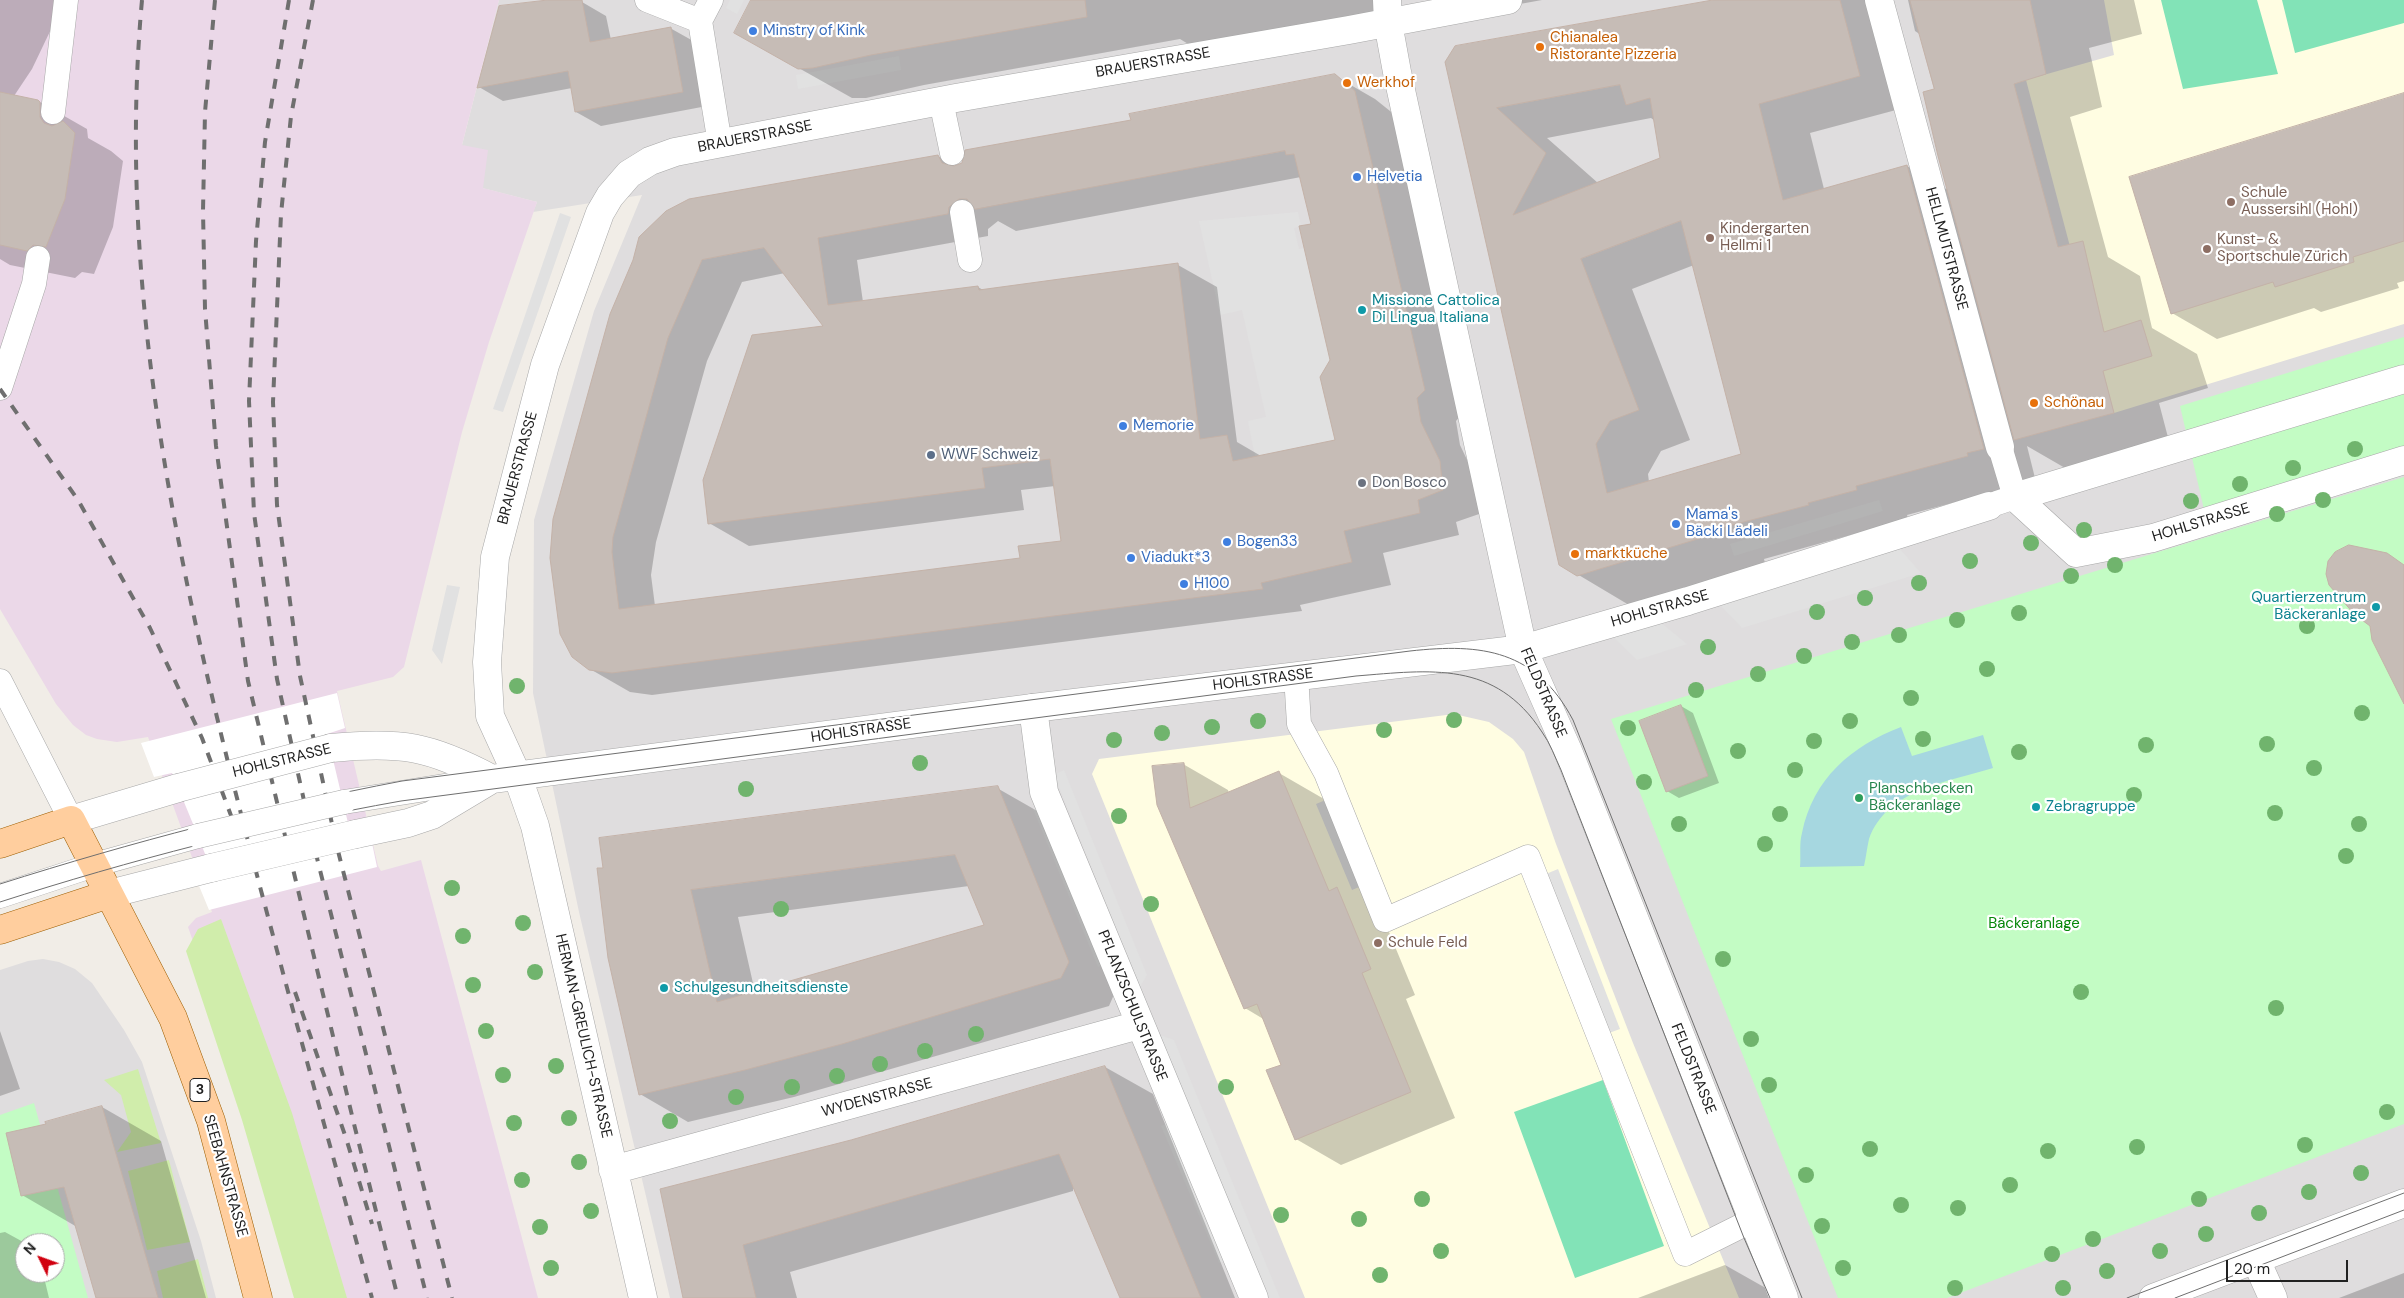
<!DOCTYPE html>
<meta charset="utf-8">
<style>
body{margin:0}
#map{position:relative;width:2404px;height:1298px;overflow:hidden;background:#f1ede7;font-family:"DM Sans",sans-serif}
canvas{display:block}
.north{position:absolute;left:15px;top:1233px;width:50px;height:50px;box-sizing:border-box;background:#fff;border:1px solid #a6a6a6;border-radius:50%;rotate:312deg;font-size:14px;font-weight:700;line-height:20px;text-align:center;color:#212121}
.north::after{content:'';display:block;margin:auto;width:18px;height:22px;background:#d1000f;clip-path:polygon(50% 0,100% 100%,50% 72%,0 100%)}
.scale{position:absolute;left:2226px;top:1260px;width:122px;height:22px;box-sizing:border-box;border:2px solid #212121;border-top:0;padding-left:6px;font-size:15px;line-height:18px;white-space:nowrap;color:#212121;-webkit-text-stroke:4px #fff;paint-order:stroke}
</style>
<div id="map">
<canvas width="2404" height="1298"></canvas>
<div class="north">N</div>
<div class="scale">20 m</div>
</div>
<script>
const context = document.querySelector('canvas').getContext('2d');
context.lineJoin = 'round';
function fill(path, color) {
  context.fillStyle = color;
  context.fill(path, 'evenodd');
}
function stroke(path, color, width, dash) {
  context.strokeStyle = color;
  context.lineWidth = width;
  context.lineCap = dash ? 'butt' : 'round';
  context.setLineDash(dash || []);
  context.stroke(path);
}
function write(font, color, halo, rows, align = 'center') {
  context.font = font + ' "DM Sans",sans-serif';
  context.lineWidth = 4.5;
  context.setLineDash([]);
  context.textBaseline = 'middle';
  context.strokeStyle = halo;
  context.fillStyle = color;
  for (const [text, x, y, turn = 0] of rows) {
    context.save();
    context.translate(x, y);
    context.rotate((+turn || 0) * Math.PI / 180);
    context.textAlign = isNaN(turn) ? turn : align;
    if (halo) context.strokeText(text, 0, 0);
    context.fillText(text, 0, 0);
    context.restore();
  }
}
fill(new Path2D(`
 M499 0H2404V1298H670L579 912 533 693 534 520 594 311 642 195 533 212 537 202 482 188 462 145Z
 M43 959 59 962 75 969 92 983 124 1030 142 1062 201 1241 216 1298H0V970L28 961ZM25 1243H55V1273H25Z`), '#dfddde');
fill(new Path2D(`
 M0 0H499L462 145 488 150 483 188 537 202 489 342 462 432 404 667 393 677 337 691 378 866 381 871 421 860 538 1298H307L234 1058 188 927 196 918 212 912 148 737 117 742 97 739 86 735 73 725 56 704 0 609Z`), '#ebd8e8');
fill(new Path2D(`
 M2104 0H2404V324L2114 413 2026 80 2114 55Z
 M1454 714 1489 722 1513 739 1524 752 1556 844 1633 1043 1739 1298H1305L1092 774 1099 759Z`), '#fffde2');
fill(new Path2D(`
 M221 919 292 1113 347 1298H294L242 1120 186 951 198 929Z
 M138 1069 161 1143 117 1152 131 1132 121 1095 104 1080Z
 M169 1160 190 1242 147 1250 128 1171Z
 M198 1259 208 1298H163L157 1271Z`), '#d0edab');
fill(new Path2D(`
 M2404 337V475L2209 531 2180 406Z
 M2404 477V1124L1947 1298H1838L1611 719Z
 M34 1103 88 1298H0V1115ZM25 1243H55V1273H25Z`), '#c3fcc4');
fill(new Path2D(`
 M2161 0H2257L2278 74 2183 89Z
 M2282 0H2404V23L2295 53Z
 M1603 1080 1664 1246 1575 1278 1514 1112Z`), '#82e3b7');
fill(new Path2D(`
 M730 0H744L737 14 726 8Z
 M899 56 901 70 798 89 796 75Z
 M1298 212 1301 226 1294 228 1299 249 1308 247 1307 261 1330 360 1331 374 1322 386 1330 418 1346 437 1255 457 1248 421 1266 417 1242 310 1220 315 1199 221Z
 M560 213 571 217 503 412 493 409Z
 M1879 500 1883 511 1734 556 1730 544Z
 M1900 549 1921 573 1742 628 1720 605Z
 M447 585 460 587 442 664 432 650Z
 M1659 621 1687 644 1637 660 1613 637Z
 M1064 770 1147 975 1140 987 1054 775Z
 M1328 799 1364 885 1352 890 1316 804Z
 M1043 805 1109 963 1098 967 1033 809Z
 M1558 869 1620 1029 1609 1033 1546 874Z
 M1160 1035 1174 1040 1280 1298H1268Z
 M1172 1122 1229 1259 1219 1263 1161 1126Z`), '#e1e1e1');
fill(new Path2D(`
 M1901 727 1912 756 1983 735 1993 768C1948 782 1887 789 1869 839 1867 848 1866 857 1864 866L1800 867C1801 856 1799 843 1802 833 1813 779 1851 746 1901 727Z`), '#a6d7e0');
fill(new Path2D(`
 M337 693 345 728 327 734 348 823 367 819 377 867 209 910 190 864 207 859 198 836 172 773 154 777 141 743Z`), '#fff');
fill(new Path2D(`
 M0 0H65L32 69 14 96 38 101 87 129 88 138 111 151 123 161 113 227 94 274 82 272 75 278 10 265 0 259Z
 M752 0H1378L1380 11 1203 53 1180 39 924 85 866 98H852L788 62Z
 M1470 0H1542L1487 10Z
 M1720 0H1865L1887 12 1911 106 1810 133 1824 189 1907 166 1948 190 1936 90 1921 35 1915 31 1908 0H2134L2142 34 2089 48 2102 107 2070 117 2108 257 2140 276 2152 328 2197 354 2208 388 2159 403 2170 445 2072 472 2027 446 2035 478 2019 485 1907 515 1908 519 1764 559 1765 563 1629 605 1577 574 1447 62ZM1651 118 1655 121 1661 159 1598 183 1547 138ZM1694 265 1743 454 1649 482 1648 474 1661 451 1690 440 1632 289Z
 M582 2 606 16 611 40 670 28 695 42 707 106 601 126 576 112 572 88 503 101 479 87Z
 M1335 76 1375 99 1395 115 1463 413 1456 421 1460 445 1479 485 1482 513 1456 522 1459 535 1383 553 1391 585 1300 605 1302 611 652 695 630 692 590 669 634 261 938 156 956 167 1133 121ZM1301 177 1313 225 1331 360 1336 441 1261 456 1237 442 1217 287 1178 265 983 290 978 287 863 302 857 260 988 236V229L998 221 1016 231ZM785 273 825 327 709 523 749 546 1024 510 1021 490 1055 486 1062 542 1021 559 655 606 651 575 656 542 707 361 742 282Z
 M2404 94V281L2397 283 2399 288 2321 312 2314 308 2217 339 2172 313Z
 M1681 706 1693 713 1719 783 1679 798 1667 791Z
 M1183 764 1228 790 1229 794 1279 773 1324 799 1382 915 1415 995 1406 999 1455 1118 1341 1165 1296 1139 1283 1065 1265 1020 1245 1008 1207 921Z
 M997 788 1046 816 1116 990 1109 1006 794 1097 688 1122 640 1094 598 869ZM969 886 986 926 755 992 738 917Z
 M0 1031 20 1089 0 1096Z
 M1105 1067 1153 1094 1235 1298H1121L1073 1184V1191L790 1272 797 1298H684L851 1142Z
 M102 1107 161 1141 206 1298H98L77 1227 22 1195 47 1125Z
 M5 1232 25 1243V1273H43L49 1298H0V1233Z
 M1725 1265 1771 1291 1774 1298H1638Z
 M2404 1273V1298H2339Z`), '#0003');
const building = new Path2D(`
 M548 0H582L590 42 671 27 683 92 575 112 568 71 477 88 499 6Z
 M751 0H1085L1087 17 871 55 813 68 798 69 734 33Z
 M1713 0H1840L1860 76 1759 104 1783 200 1907 165 1984 449 1967 453 1968 456 1856 486 1857 490 1808 503 1809 505 1713 530 1714 534 1577 576 1559 565 1445 62 1455 46ZM1620 85 1626 105 1650 98 1660 158 1513 215 1546 153 1497 108ZM1681 221 1741 454 1607 493 1596 444 1610 421 1639 410 1581 259Z
 M1910 0H2030L2046 74 2014 84 2058 247 2083 241 2104 332 2141 320 2152 356 2103 371 2114 413 2014 440 1938 156 1923 92 1934 89Z
 M1335 74 1355 91 1425 390 1417 398 1421 422 1440 461 1443 490 1418 500 1420 513 1344 531 1352 562 1261 583 1263 589 612 673 589 670 572 657 560 634 550 558 553 519 610 314 633 260 639 237 666 211 689 199 938 155 942 163 954 166 962 163 965 150 1131 120 1129 114ZM1285 151 1286 155 1294 154 1311 224 1299 226 1330 360 1320 377 1335 440 1233 461 1227 435 1200 439 1178 263 979 290 978 286 828 305 818 238 948 214 949 207 959 199H967L975 209ZM764 248 823 326 752 335 703 480 708 524 985 488 982 468 1050 459 1061 541 1018 546 1020 558 619 609 612 552 613 537 668 338 702 260Z
 M0 92 38 100 40 102V117L44 123 52 126 63 121 75 133 65 199 46 247 33 245 27 251 0 245Z
 M2404 93V241L2353 257 2354 262 2275 287 2273 282 2171 314 2129 177Z
 M2349 545 2387 553 2404 565V704L2372 640 2370 626 2354 614 2329 585 2326 574 2328 561 2335 552Z
 M1681 705 1708 776 1666 792 1639 721Z
 M1184 763 1190 808 1279 771 1329 891 1337 887 1371 969 1362 973 1411 1092 1295 1140 1266 1070 1281 1065 1257 1004 1244 1009 1157 805 1152 766Z
 M998 786 1069 962 1061 978 842 1044 745 1070 639 1095 608 958 597 868H603L599 838ZM955 855 984 925 717 1002 691 890Z
 M1105 1066 1201 1298H1120L1059 1154 743 1245 756 1298H683L660 1189 851 1140Z
 M102 1106 133 1212 158 1298H96L64 1187 21 1196 6 1133 46 1124 45 1122Z`);
fill(building, '#c6bcb6');
stroke(building, '#c4b2a8', 1);
const service = new Path2D(`
 M647 0 700 21
 M711 0 700 21 720 144
 M941 101 952 153
 M53 112 66 0
 M962 212 970 260
 M0 388 34 284 38 258
 M1997 503 2015 497 2000 447
 M1296 675 1299 724 1326 773 1385 920 1528 857 1685 1254 1753 1220
 M0 681 71 820
 M344 802 488 779
 M0 896 94 865 198 836`);
const minor = new Path2D(`
 M1879 0 2000 447
 M2015 497 2076 553 2153 538 2404 460
 M2015 497 2404 379
 M1523 649 1688 601 1989 506
 M1033 708 1044 792 1254 1298
 M613 1170 1139 1025
 M2256 1260 2273 1298
 M643 1298 535 826 517 775 490 716 487 662 495 557 545 365 600 213 610 196 629 174 650 161 675 152 956 98 1349 30 1508 0`);
const tertiary = new Path2D(`
 M1387 0 1388 23 1397 72 1523 649 1568 751 1784 1298
 M331 748C401 741 430 746 492 779
 M71 820 178 788
 M356 834 408 823 432 815 492 779 1033 708 1523 649
 M109 894 211 868
 M2153 1298 2404 1203`);
const primary = new Path2D(`
 M0 844 71 820 173 1018 211 1121 258 1298
 M0 930 109 894`);
stroke(service, '#a8a8a8', 25);
stroke(minor, '#a8a8a8', 29);
stroke(tertiary, '#a8a8a8', 29);
stroke(primary, '#9d5e00', 29);
stroke(service, '#fff', 24);
stroke(minor, '#fff', 28);
stroke(tertiary, '#fff', 28);
stroke(primary, '#ffce9e', 28);
stroke(new Path2D(`
 M0 884C132 842 266 807 402 781L1410 651C1482 643 1536 650 1573 720L1802 1298
 M0 902C131 860 265 825 401 801L1356 676C1431 670 1495 660 1542 732 1550 743 1555 757 1561 770L1744 1238 1770 1298
 M2127 1298 2404 1193
 M2175 1298 2404 1210`), '#6f6f6f', 1);
stroke(new Path2D(`
 M142 0C116 285 177 567 248 841 288 994 330 1146 372 1298
 M215 0 205 112 203 211 205 309 216 446 248 681 355 1128 398 1298
 M289 0 265 142 256 241 249 401 254 513 277 679 315 850 427 1298
 M313 0 291 116 281 214 273 402 277 505 300 676 337 847 452 1298
 M0 389 78 500 150 628 202 738 245 853
 M295 992 346 1138 372 1224`), '#6f6f6f', 4, [10, 10]);
const serviceBridge = new Path2D(`
 M198 836 344 802`);
const tertiaryBridge = new Path2D(`
 M178 788 331 748
 M211 868 356 834`);
stroke(serviceBridge, '#a8a8a8', 25, []);
stroke(tertiaryBridge, '#a8a8a8', 29, []);
stroke(serviceBridge, '#fff', 24);
stroke(tertiaryBridge, '#fff', 28);
context.fillStyle = '#70b46d';
for (const [x, y] of [
 [2355,449],
 [2293,468],
 [2240,484],
 [2323,500],
 [2191,501],
 [2277,514],
 [2084,530],
 [2031,543],
 [1970,561],
 [2115,565],
 [2071,576],
 [1919,583],
 [1865,598],
 [1817,612],
 [2019,613],
 [1957,620],
 [2307,626],
 [1899,635],
 [1852,642],
 [1708,647],
 [1804,656],
 [1987,669],
 [1758,674],
 [517,686],
 [1696,690],
 [1911,698],
 [2362,713],
 [1454,720],
 [1258,721],
 [1850,721],
 [1212,727],
 [1628,728],
 [1384,730],
 [1162,733],
 [1923,739],
 [1114,740],
 [1814,741],
 [2267,744],
 [2146,745],
 [1738,751],
 [2019,752],
 [920,763],
 [2314,768],
 [1795,770],
 [1644,782],
 [746,789],
 [2134,795],
 [2275,813],
 [1780,814],
 [1119,816],
 [1679,824],
 [2359,824],
 [1765,844],
 [2346,856],
 [452,888],
 [1151,904],
 [781,909],
 [523,923],
 [463,936],
 [1723,959],
 [535,972],
 [473,985],
 [2081,992],
 [2276,1008],
 [486,1031],
 [976,1034],
 [1751,1039],
 [925,1051],
 [880,1064],
 [556,1066],
 [503,1075],
 [837,1076],
 [1769,1085],
 [792,1087],
 [1226,1087],
 [736,1097],
 [2387,1112],
 [569,1118],
 [670,1121],
 [514,1123],
 [2305,1145],
 [2137,1147],
 [1870,1149],
 [2048,1151],
 [579,1162],
 [2361,1173],
 [1806,1175],
 [522,1180],
 [2010,1185],
 [2309,1192],
 [1422,1199],
 [2199,1199],
 [1901,1205],
 [1958,1208],
 [591,1211],
 [2259,1213],
 [1281,1215],
 [1359,1219],
 [1822,1226],
 [540,1227],
 [2206,1234],
 [2093,1239],
 [1441,1251],
 [2160,1251],
 [2052,1254],
 [551,1268],
 [1843,1268],
 [2107,1271],
 [1380,1275],
 [1955,1288],
 [2063,1288]
]) {
  context.beginPath();
  context.arc(x, y, 8, 0, 2 * Math.PI);
  context.fill();
}
for (const [x, y, r, color] of [
 [753,31,5,"#3f7fe0"],
 [1540,47,5,"#e8710a"],
 [1347,83,5,"#e8710a"],
 [1357,177,5,"#3f7fe0"],
 [2231,202,5,"#8d6e63"],
 [1710,238,5,"#8d6e63"],
 [2207,249,5,"#8d6e63"],
 [1362,310,5,"#0f9aa8"],
 [2034,403,5,"#e8710a"],
 [1123,426,5,"#3f7fe0"],
 [931,455,5,"#5c6f8a"],
 [1362,483,5,"#6b7280"],
 [1676,524,5,"#3f7fe0"],
 [1227,542,5,"#3f7fe0"],
 [1575,554,5,"#e8710a"],
 [1131,558,5,"#3f7fe0"],
 [1184,584,5,"#3f7fe0"],
 [2376,607,5,"#0f9aa8"],
 [1859,798,5,"#2e9e5b"],
 [2036,807,5,"#0f9aa8"],
 [1378,943,5,"#8d6e63"],
 [664,988,5,"#0f9aa8"]
]) {
  const dot = new Path2D();
  dot.arc(x, y, r, 0, 2 * Math.PI);
  context.fillStyle = color;
  context.fill(dot);
  stroke(dot, '#fff', 2);
}
for (const [x, y, w] of [
 [200,1090,20]
]) {
  const box = new Path2D();
  box.roundRect(x - w / 2, y - 11.5, w, 23, 4);
  context.fillStyle = '#fff';
  context.fill(box);
  stroke(box, '#212121', 1);
}
write('bold 14px', '#212121', null, [
 ["3",200,1090]
]);
write('15px', '#366cbe', '#fff', [
 ["Minstry of Kink",763,31],
 ["Helvetia",1367,177],
 ["Memorie",1133,426],
 ["Mama's",1686,515],
 ["Bäcki Lädeli",1686,532],
 ["Bogen33",1237,542],
 ["Viadukt*3",1141,558],
 ["H100",1194,584]
], 'left');
write('15px', '#c56008', '#fff', [
 ["Chianalea",1550,38],
 ["Ristorante Pizzeria",1550,55],
 ["Werkhof",1357,83],
 ["Schönau",2044,403],
 ["marktküche",1585,554]
], 'left');
write('15px', '#212121', '#fff', [
 ["BRAUERSTRASSE",1153,63,-10],
 ["BRAUERSTRASSE",755,137,-11],
 ["HELLMUTSTRASSE",1946,249,75],
 ["BRAUERSTRASSE",518,468,-75],
 ["HOHLSTRASSE",2201,523,-17],
 ["HOHLSTRASSE",1660,609,-16],
 ["HOHLSTRASSE",1263,680,-7],
 ["FELDSTRASSE",1543,693,67],
 ["HOHLSTRASSE",861,731,-8],
 ["HOHLSTRASSE",282,761,-14],
 ["PFLANZSCHULSTRASSE",1132,1006,68],
 ["HERMAN-GREULICH-STRASSE",583,1036,77],
 ["FELDSTRASSE",1693,1069,68],
 ["WYDENSTRASSE",877,1098,-15],
 ["SEEBAHNSTRASSE",225,1176,74]
]);
write('15px', '#785e54', '#fff', [
 ["Schule",2241,193],
 ["Aussersihl (Hohl)",2241,210],
 ["Kindergarten",1720,229],
 ["Hellmi 1",1720,246],
 ["Kunst- &",2217,240],
 ["Sportschule Zürich",2217,257],
 ["Schule Feld",1388,943]
], 'left');
write('15px', '#0d838f', '#fff', [
 ["Missione Cattolica",1372,301],
 ["Di Lingua Italiana",1372,318],
 ["Quartierzentrum",2366,598,"right"],
 ["Bäckeranlage",2366,615,"right"],
 ["Zebragruppe",2046,807],
 ["Schulgesundheitsdienste",674,988]
], 'left');
write('15px', '#4e5e75', '#fff', [
 ["WWF Schweiz",941,455]
], 'left');
write('15px', '#5b616d', '#fff', [
 ["Don Bosco",1372,483]
], 'left');
write('15px', '#27864d', '#fff', [
 ["Planschbecken",1869,789],
 ["Bäckeranlage",1869,806]
], 'left');
write('15px', '#078609', '#fff', [
 ["Bäckeranlage",2034,924]
]);
</script>
